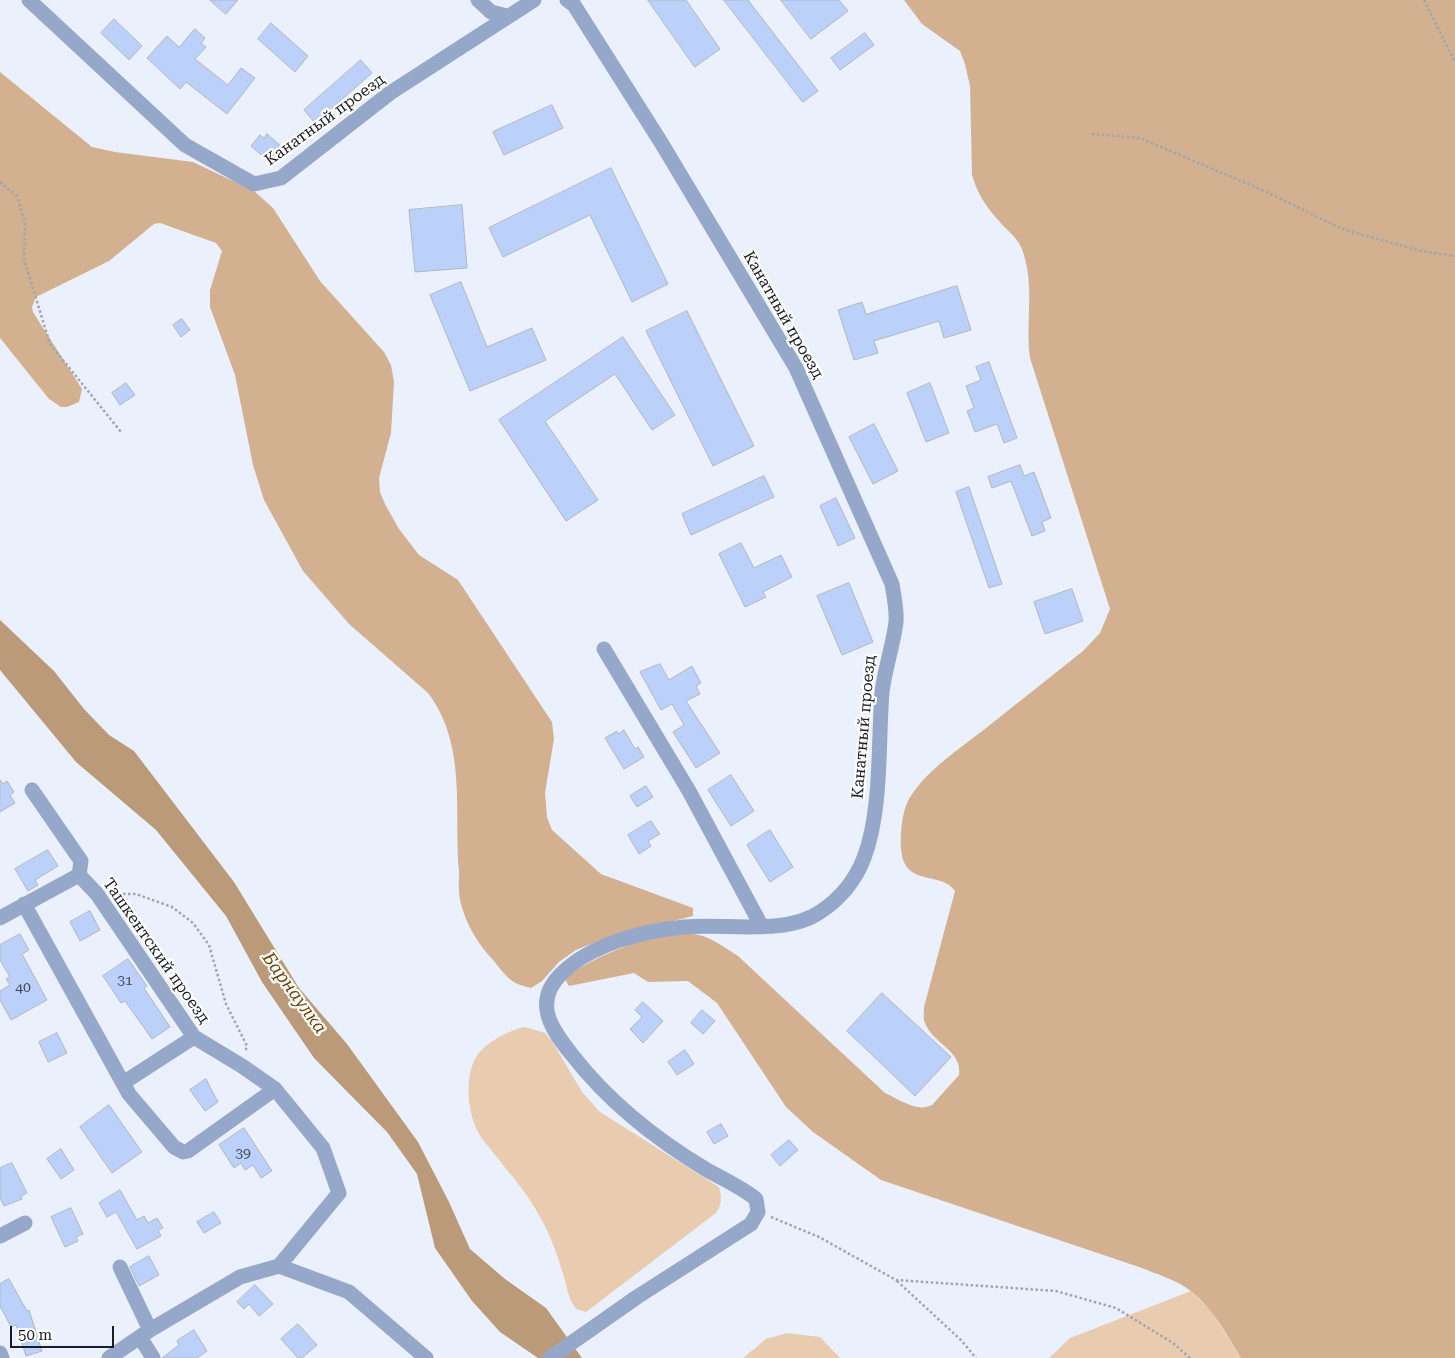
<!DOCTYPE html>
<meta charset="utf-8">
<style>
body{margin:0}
#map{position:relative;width:1455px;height:1358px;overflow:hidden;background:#ebf1fc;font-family:"Roboto Serif",serif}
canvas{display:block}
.scale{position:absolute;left:10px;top:1326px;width:104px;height:22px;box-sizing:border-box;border:2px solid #1a1c20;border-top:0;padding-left:6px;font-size:15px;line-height:18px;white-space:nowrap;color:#1a1c20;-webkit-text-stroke:4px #fff;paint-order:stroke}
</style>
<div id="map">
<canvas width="1455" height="1358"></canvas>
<div class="scale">50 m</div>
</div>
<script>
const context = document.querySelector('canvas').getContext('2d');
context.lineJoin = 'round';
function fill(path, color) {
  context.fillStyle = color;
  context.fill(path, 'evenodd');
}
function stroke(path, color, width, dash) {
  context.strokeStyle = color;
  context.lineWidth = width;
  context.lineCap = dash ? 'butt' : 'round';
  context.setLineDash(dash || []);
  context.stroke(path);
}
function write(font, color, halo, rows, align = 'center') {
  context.font = font + ' "Roboto Serif",serif';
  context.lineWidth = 4.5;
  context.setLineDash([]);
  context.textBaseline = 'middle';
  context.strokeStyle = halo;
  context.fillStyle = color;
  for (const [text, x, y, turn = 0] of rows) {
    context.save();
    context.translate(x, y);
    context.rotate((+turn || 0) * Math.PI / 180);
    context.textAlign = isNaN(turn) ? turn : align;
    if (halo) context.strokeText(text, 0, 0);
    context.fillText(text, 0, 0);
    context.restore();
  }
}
fill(new Path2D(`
 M525 1027 545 1033 552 1041 582 1092 600 1112 719 1187C722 1196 722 1205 716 1213L586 1312 576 1309C568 1299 567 1286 563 1274 557 1254 550 1234 540 1217 528 1194 511 1175 495 1155 490 1148 483 1141 479 1134 468 1114 464 1080 475 1059 483 1044 508 1030 525 1027Z
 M1191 1291 1211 1311 1241 1358H1049L1070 1338Z
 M787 1333 820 1337 840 1358H743L766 1339Z`), '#e9ccaf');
fill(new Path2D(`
 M904 0H1455V1358H1241C1227 1335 1213 1309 1192 1292 1178 1280 1156 1274 1139 1267L881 1180 813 1132 786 1107 717 1003 688 981 648 982 634 973 569 986 565 979C592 955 657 931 693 934 709 935 725 948 738 956L885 1093C899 1099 917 1113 932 1105L959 1075C963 1051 932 1043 925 1023 923 1019 924 1012 924 1007L955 891C943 873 913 884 904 862 898 849 901 812 909 799 925 772 956 751 981 732 1015 705 1049 678 1083 651L1100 633 1110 609 1030 358C1025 322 1036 283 1021 247 1016 236 1006 230 999 221 986 207 977 193 972 175L970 86 965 64 960 51 922 24Z
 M0 72 92 147 115 152 193 162 254 191 273 208 320 281 384 352 391 365 394 382 391 433 379 478 380 492 385 504 399 529 419 555 458 580 552 722 554 739 545 793 547 817 552 830 601 874 693 908V916L603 939 576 950 559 962 542 981 531 988C509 983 507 977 493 960 478 944 467 926 461 904 458 894 459 881 459 870 454 811 467 744 428 693L349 624 303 571 264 500 253 465 235 375 210 307V290L222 251 216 243 160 223 154 224 109 261 36 297 32 307 33 312 82 389 79 402 67 407H61L49 399 0 338Z`), '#d3b190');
fill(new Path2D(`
 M0 620 54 671 84 709 109 735 134 751 234 882 299 988 347 1044 418 1142 449 1202 470 1249 505 1279 546 1308 582 1358H538L500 1332 472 1301 435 1248 417 1174 387 1132 314 1058 262 982 226 916 156 830 76 762 0 670Z`), '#ba9a79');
const building = new Path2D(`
 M210 0H238L226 14Z
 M648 0H686L720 49 695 67Z
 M724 0H748L818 91 803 102Z
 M781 0H839L848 11 811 39Z
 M114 19 142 46 129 60 101 33Z
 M271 23 308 56 295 72 258 39Z
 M195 29 205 38 201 43 206 47 195 59 228 85 241 68 255 78 227 114 186 82 180 89 147 58 167 36 179 47Z
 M865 33 874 45 840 70 831 58Z
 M361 60 372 73 315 123 304 110Z
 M552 105 563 128 504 155 493 132Z
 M267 134 282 147 269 162 251 146 260 135 264 138Z
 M611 168 668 284 632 302 590 215 503 257 489 228Z
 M462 205 467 268 415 272 409 210Z
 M461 282 487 347 532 328 546 360 470 391 430 295Z
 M957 286 971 330 944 338 939 321 874 341 878 353 854 360 838 310 862 302 866 314Z
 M687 311 754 446 713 466 646 331Z
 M182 319 190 330 181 337 173 325Z
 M623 337 675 415 652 430 615 374 545 421 598 500 566 521 499 420Z
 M989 362 1017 438 1004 443 997 424 975 432 967 411 974 408 966 386 981 380 976 367Z
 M126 383 135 395 120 405 112 393Z
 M930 383 949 433 926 442 907 393Z
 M874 424 898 471 873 484 849 437Z
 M1020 465 1024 476 1034 472 1051 518 1042 522 1045 531 1032 536 1011 481 992 488 988 477Z
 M764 476 774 497 691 535 682 514Z
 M969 487 1002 584 989 588 956 492Z
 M836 498 855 538 838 546 820 506Z
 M741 543 754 568 781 555 792 577 763 592 766 597 745 607 719 554Z
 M849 583 873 642 842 655 817 596Z
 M1072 589 1083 621 1045 634 1034 602Z
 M660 664 669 680 692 666 701 683 696 686 700 694 686 701 720 753 696 768 673 732 684 725 672 704 661 710 640 672Z
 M624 730 635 749 638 747 644 757 624 769 605 738 617 731 618 734Z
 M731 775 754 811 731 826 708 790Z
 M0 780 3 784 7 781 14 792 10 795 15 803 0 812Z
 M646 786 653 797 637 807 630 796Z
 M651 821 660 834 648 841 651 846 639 854 628 835Z
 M770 830 793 867 770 882 747 845Z
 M48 850 58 866 35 880 38 885 28 891 15 869Z
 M90 911 100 930 80 941 70 922Z
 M20 934 29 950 22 954 47 1000 11 1020 0 1000V991L10 985 6 979 10 977 0 960V945Z
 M128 959 147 986 144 988 170 1027 152 1039 125 1001 121 1003 103 976Z
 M882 993 951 1057 915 1096 847 1031Z
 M643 1002 663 1021 643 1043 630 1029 642 1017 635 1010Z
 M702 1010 715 1021 703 1034 691 1023Z
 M57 1033 67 1053 48 1062 39 1042Z
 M685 1050 694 1064 677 1075 668 1062Z
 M206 1079 218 1102 205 1111 190 1090Z
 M109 1105 142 1152 112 1173 80 1127Z
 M721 1124 728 1136 714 1144 707 1132Z
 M244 1128 272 1171 261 1178 253 1165 245 1170 241 1163 234 1168 219 1145Z
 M789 1140 798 1150 780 1166 771 1155Z
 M61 1149 74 1170 61 1179 47 1159Z
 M12 1163 27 1193 21 1196 22 1199 4 1206 0 1198V1168Z
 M120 1190 137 1220 144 1216 148 1223 157 1218 163 1228 158 1230 161 1236 137 1249 116 1212 107 1217 99 1203Z
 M71 1208 83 1234 76 1237 78 1241 65 1247 51 1217Z
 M214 1212 221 1223 204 1233 197 1222Z
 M149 1256 159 1275 139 1286 130 1267Z
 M9 1279 27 1311 29 1310 42 1351 26 1356 16 1325 11 1327 0 1306V1284Z
 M255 1285 273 1304 259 1316 249 1304 244 1309 237 1302Z
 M298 1324 317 1345 302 1358H298L281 1339Z
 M194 1330 207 1351 197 1358H162L179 1345 177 1341Z`);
fill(building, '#bbd1f9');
stroke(building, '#b0b6c0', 1);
stroke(new Path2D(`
 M1424 0 1455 62
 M1092 134 1140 138 1267 192 1342 229 1421 251 1455 256
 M0 182 17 196 25 223 24 259 50 344 121 432
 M113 894H136L172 907 193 923 209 945 226 1004 247 1046 245 1052
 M771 1217 819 1237 896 1280 1056 1291 1116 1308 1173 1343 1190 1358
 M897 1281 961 1340 976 1358`), '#a0a5ad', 2.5, [2.5, 2.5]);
stroke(new Path2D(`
 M29 0 185 145 254 184 281 178 390 93 534 0
 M478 0 491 12 507 16
 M604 649 689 791 762 927
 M79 875 97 894 194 1037 242 1066 275 1089 323 1148 339 1193 279 1266
 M24 904 129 1094 174 1147 183 1152 188 1151 275 1089
 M0 918 79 875 81 861 32 790
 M123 1083 194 1037
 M0 1236 25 1223
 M120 1267 150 1330
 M140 1337 153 1358
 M0 1353 2 1358
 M109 1358 150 1330 240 1277 279 1266 349 1292 426 1358
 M550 1358 637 1297 751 1224 758 1212 756 1199C741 1187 723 1179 707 1170 657 1140 609 1102 573 1056 552 1030 532 1003 561 974 591 944 643 931 684 927 725 923 785 936 820 912 840 899 855 881 864 858 882 811 878 743 882 692 885 668 893 646 896 622 897 610 894 597 892 584L796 368 662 144 574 5 567 0`), '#95a8ca', 15);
write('14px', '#424956', null, [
 ["31",125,981],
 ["40",23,988],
 ["39",243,1154]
]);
write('16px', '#1a1c20', '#fff', [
 ["Канатный проезд",325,120,-36],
 ["Канатный проезд",783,315,60],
 ["Канатный проезд",864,727,-85],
 ["Ташкентский проезд",156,951,55]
]);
write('italic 18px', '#71460c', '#fff', [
 ["Барнаулка",294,993,54]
]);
</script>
